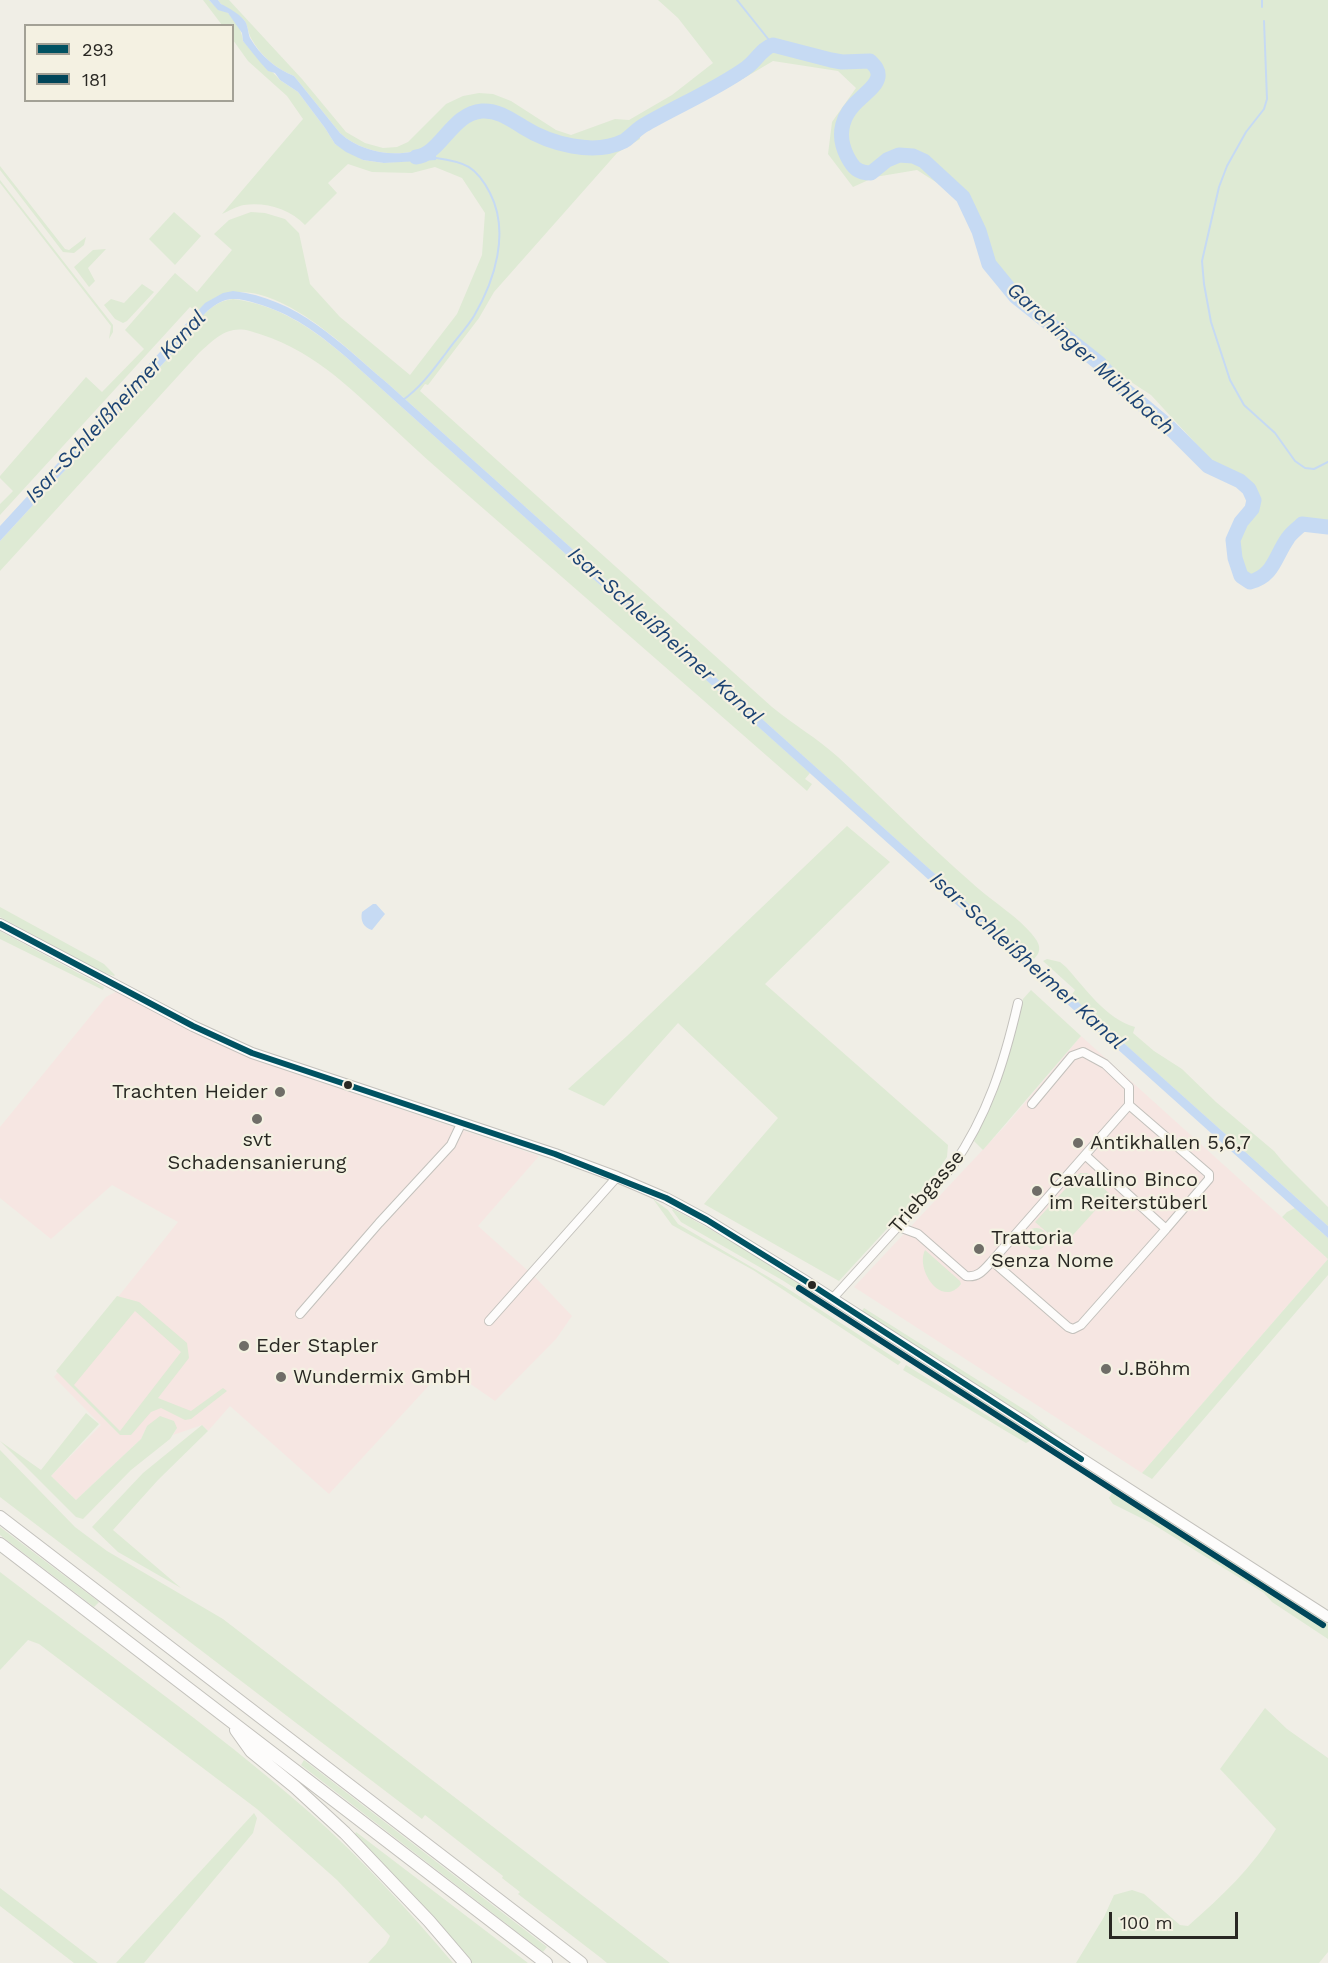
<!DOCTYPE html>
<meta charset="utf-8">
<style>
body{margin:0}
#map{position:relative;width:1328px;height:1963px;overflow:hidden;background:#f0eee6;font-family:"Work Sans",sans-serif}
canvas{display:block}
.legend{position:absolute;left:24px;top:24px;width:210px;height:78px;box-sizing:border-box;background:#f4f1e2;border:2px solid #a3a196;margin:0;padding:8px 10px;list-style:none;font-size:18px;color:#292823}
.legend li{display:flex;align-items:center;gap:12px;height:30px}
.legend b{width:30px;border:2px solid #a3a196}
.scale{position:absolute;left:1109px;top:1912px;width:129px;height:27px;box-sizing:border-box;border:3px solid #292823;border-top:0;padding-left:8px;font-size:18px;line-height:21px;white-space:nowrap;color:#292823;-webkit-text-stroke:4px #f4f1e2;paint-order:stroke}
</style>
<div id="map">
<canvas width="1328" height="1963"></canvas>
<ul class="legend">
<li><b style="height:8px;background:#005262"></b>293</li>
<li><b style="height:8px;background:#00465a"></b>181</li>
</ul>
<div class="scale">100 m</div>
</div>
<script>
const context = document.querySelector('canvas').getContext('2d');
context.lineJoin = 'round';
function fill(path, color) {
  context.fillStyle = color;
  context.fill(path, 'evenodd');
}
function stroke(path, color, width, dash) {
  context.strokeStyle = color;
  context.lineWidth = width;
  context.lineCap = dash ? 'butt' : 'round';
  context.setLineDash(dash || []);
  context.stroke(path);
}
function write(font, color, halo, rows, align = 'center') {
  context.font = font + ' "Work Sans",sans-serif';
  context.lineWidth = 4.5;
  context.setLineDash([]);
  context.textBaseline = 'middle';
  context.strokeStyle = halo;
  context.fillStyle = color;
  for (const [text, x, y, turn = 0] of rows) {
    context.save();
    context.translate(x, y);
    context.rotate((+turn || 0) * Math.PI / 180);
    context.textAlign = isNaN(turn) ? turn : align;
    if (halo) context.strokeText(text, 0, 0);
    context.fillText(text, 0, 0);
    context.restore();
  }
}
fill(new Path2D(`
 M127 986 190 1018 186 1027 258 1061 539 1156 478 1226 535 1277 572 1316 556 1339 495 1401 446 1367 329 1494 230 1406 208 1431 202 1425 173 1435 177 1428 147 1426 141 1439 76 1500 51 1476 101 1425 54 1377 178 1222 112 1185 51 1239 0 1198V1127L106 997Z
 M1081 1036 1328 1259 1142 1473 854 1287 1006 1125Z`), '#f6e6e2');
fill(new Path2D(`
 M203 0H209C217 10 222 8 229 14 237 21 242 32 243 41L280 80 298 92 325 128 335 144 363 160 384 163 419 160 431 145C402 160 363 154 340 133L294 76C276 69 260 55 251 38 248 33 248 25 244 20 236 12 223 9 218 0H229L302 79 346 132 365 143 383 148 397 147 408 142 446 104 463 96 479 93 493 94 511 101 556 130 571 135 615 119 629 120 672 95 713 63 678 18 658 0H1328V527L1312 519 1298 521 1271 561 1257 576C1252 575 1247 575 1244 571 1237 564 1235 544 1238 535 1242 524 1254 515 1260 504L1256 488 1211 460 1151 395 1044 325 988 265 964 200 917 170 875 177 853 187 828 154 832 122 856 88 838 71 773 61 729 87 650 127 640 136V139L617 153 494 292 479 318 428 385 425 384 420 391 772 707C794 725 817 738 838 757 883 799 926 843 972 883 990 900 1025 921 1037 941 1042 950 1038 955 1032 961L386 382C343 346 252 251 197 312L190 307 0 515V504L13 491 0 478V476L86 377 102 392 144 349 125 330 175 273 197 292 232 250 214 234 229 220 251 212 265 213 285 219 299 233 310 284 340 317 410 375 457 314 482 255 485 213 462 178 435 167 412 173 372 172 348 164 328 183 337 193 305 225C290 209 266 202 244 205 237 206 229 211 222 214L303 119 287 96 248 61 233 40 232 26 222 25Z
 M0 166 65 249 69 250 86 237 84 245 74 253 63 252 0 170Z
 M0 180 113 325V332L109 339 111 326 0 183Z
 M174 212 201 236 175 265 149 239Z
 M106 249 88 268 95 281 89 287 74 267 93 250Z
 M142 284 154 292 127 321 123 323 115 319 104 305 111 299 124 303Z
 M233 299C279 305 312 328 346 357L810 773 805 779 812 784 807 791C692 690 577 590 462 490 438 469 414 448 391 426 347 385 311 348 250 331 227 325 215 339 199 353L0 571V541L182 343C195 325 209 301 233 299Z
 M847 826 890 862 765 984 948 1145 947 1157 931 1181 839 1281 704 1204 778 1118 678 1023 604 1106 568 1089 627 1036Z
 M0 907 104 964 115 975 114 976 102 972 0 917Z
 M0 931 104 987 103 990 0 939Z
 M1047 959 1060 962 1066 967C1085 988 1106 1019 1135 1027L1133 1033 1154 1051 1182 1069 1216 1102 1274 1151 1284 1163 1328 1207V1226L1071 996 1075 990 1043 961Z
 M1031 990 1081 1036 983 1150 974 1141 996 1094 1012 1045 1023 999Z
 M1080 1173H1087L1110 1194 1063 1246 1035 1222Z
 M653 1199 668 1210 678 1224 782 1285 901 1362 898 1365 753 1270 672 1225Z
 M1295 1208 1328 1238V1275L1152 1479 1142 1473 1328 1259 1282 1217 1287 1212Z
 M673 1209C714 1231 755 1254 794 1280 813 1293 831 1307 852 1318L849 1321 845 1320 782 1280 681 1222 672 1210Z
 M1025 1239a11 11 0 1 1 22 0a11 11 0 1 1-22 0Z
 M925 1250 960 1281 961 1284C942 1309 915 1270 925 1250Z
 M117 1296 139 1302 187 1343 189 1358 158 1398 191 1411 223 1388 227 1391 191 1419 185 1420 161 1408 151 1412 131 1435H120L56 1371ZM135 1311 181 1352 120 1431 74 1385Z
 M864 1308 1028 1412 1067 1442 862 1311Z
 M910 1356 1015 1422 1024 1432 1003 1421 907 1359Z
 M906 1365 1001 1424 1032 1440 1026 1443 903 1370Z
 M86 1413 99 1424 51 1476 76 1500 141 1439 147 1426 160 1416 174 1421 177 1428 170 1439 131 1470 83 1519 76 1517 0 1441 41 1470Z
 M202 1425 208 1431 158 1480 113 1530 181 1588 118 1552 92 1527 143 1473Z
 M0 1450 75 1527 107 1551 223 1619 670 1963H607L601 1958 518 1894 520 1892 502 1878 503 1876 425 1815 422 1819 0 1497Z
 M1116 1492 1125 1494 1328 1624V1639L1272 1602 1264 1593 1151 1523 1113 1504 1109 1498 1112 1493Z
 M0 1527 99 1602 94 1607 0 1535Z
 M0 1572C103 1651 211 1726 309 1812 361 1858 408 1910 453 1963H368L386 1944 390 1936 337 1880 257 1809 39 1644 28 1640 0 1670Z
 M1265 1708 1287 1729 1328 1758V1952L1319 1963H1076L1104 1917 1114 1895 1132 1890 1144 1894 1180 1925 1188 1926C1221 1897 1253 1867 1276 1829L1220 1769Z
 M304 1760 547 1947 543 1952 301 1765Z
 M254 1813 257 1818 253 1833 144 1963H116Z
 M356 1832 528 1963H472L355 1834Z
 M0 1888 98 1963H74L0 1906Z`), '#deead4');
fill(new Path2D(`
 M209 0H218L221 4C229 8 238 13 244 20 248 24 248 33 250 38 260 55 276 69 294 76L340 133C363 154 402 160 431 145L436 150V160L384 163 363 160 346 152 335 144 325 128 298 92 280 80 275 73 268 71 260 62 243 41 242 33 228 13 218 10Z
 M233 291C297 298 340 343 386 382L1328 1226V1238L346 357C318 333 291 313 255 303 245 300 233 297 223 301 205 308 193 328 182 343L0 541V526L205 303 223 293Z
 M373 904H376L385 914 372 930C364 928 360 921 362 912Z`), '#c6daf3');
stroke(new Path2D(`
 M737 0 773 45
 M1262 0V7
 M1264 21 1267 99 1264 109 1246 132 1227 166 1219 187 1202 261 1204 284 1211 322 1230 380 1244 405 1275 433 1295 461 1305 468 1314 469 1328 462
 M403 400C421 387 433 370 446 353 455 340 466 329 474 316 495 280 510 232 490 193 476 166 465 162 436 158`), '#c6daf3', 2);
stroke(new Path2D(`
 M416 157C440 155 452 113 482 111 498 110 510 119 523 127 550 144 594 156 624 141 632 136 637 128 646 124 679 105 715 90 746 68 756 61 762 48 773 45L831 60 842 62 870 61C875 66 879 70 878 77 876 86 867 92 861 98 842 114 836 134 847 156 853 168 858 173 871 173L887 160 899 155 913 156 924 161 963 197 979 231 989 264 1016 297 1099 363 1119 385 1168 426 1208 466 1240 481 1249 489 1254 500 1252 509 1241 522 1233 540 1235 558 1241 576 1250 582C1274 576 1275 556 1288 538 1291 533 1297 529 1302 524L1328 527`), '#c6daf3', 15);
const minor = new Path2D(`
 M1032 1104 1072 1056 1083 1052 1105 1064 1129 1087V1105L1085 1155
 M1129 1105 1209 1174V1179L1166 1229
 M899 1227 918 1234 966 1276C978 1278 984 1270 992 1261L1068 1327 1073 1329 1081 1325 1166 1229 1085 1155 992 1261
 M833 1298 952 1167C988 1115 1004 1063 1018 1003
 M300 1314 379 1223 451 1145 461 1124
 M489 1321 617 1177`);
const major = new Path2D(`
 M0 924 193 1026 252 1053 555 1154 617 1177 666 1198 707 1220 804 1280 1328 1617`);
const highway = new Path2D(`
 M0 1517 581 1963
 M0 1544 546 1963
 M236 1730 251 1751 295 1787 345 1833 429 1921 465 1963`);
stroke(minor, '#c3c1bc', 10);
stroke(major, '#c3c1bc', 12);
stroke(highway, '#c3c1bc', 14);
stroke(minor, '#fdfcfb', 8);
stroke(major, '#fdfcfb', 10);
stroke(highway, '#fdfcfb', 12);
stroke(new Path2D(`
 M0 924 193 1026 252 1053 555 1154 666 1198 707 1220 804 1280 1081 1459`), '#005262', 6);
stroke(new Path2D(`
 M799 1288 1323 1625`), '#00465a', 6);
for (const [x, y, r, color] of [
 [348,1085,5,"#292823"],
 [280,1092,6,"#6f6d67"],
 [257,1119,6,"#6f6d67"],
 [1078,1143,6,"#6f6d67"],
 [1037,1191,6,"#6f6d67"],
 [979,1249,6,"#6f6d67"],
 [812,1285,5,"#292823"],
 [244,1346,6,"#6f6d67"],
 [1106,1369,6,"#6f6d67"],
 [281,1377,6,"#6f6d67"]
]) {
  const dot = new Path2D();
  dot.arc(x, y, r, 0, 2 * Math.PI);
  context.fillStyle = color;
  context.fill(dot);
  stroke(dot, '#f4f1e2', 2);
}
write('20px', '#292823', '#f4f1e2', [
 ["Trachten Heider",268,1092,"right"],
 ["svt",257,1140,"center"],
 ["Schadensanierung",257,1163,"center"],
 ["Antikhallen 5,6,7",1090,1143],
 ["Cavallino Binco",1049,1180],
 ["im Reiterstüberl",1049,1203],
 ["Trattoria",991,1238],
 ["Senza Nome",991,1261],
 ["Eder Stapler",256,1346],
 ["J.Böhm",1118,1369],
 ["Wundermix GmbH",293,1377]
], 'left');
write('20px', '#292823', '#f4f1e2', [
 ["Triebgasse",927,1192,-49]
]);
write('italic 21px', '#1c4373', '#f4f1e2', [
 ["Garchinger Mühlbach",1090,359,42],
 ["Isar-Schleißheimer Kanal",116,407,-47],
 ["Isar-Schleißheimer Kanal",665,636,42],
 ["Isar-Schleißheimer Kanal",1027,961,42]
]);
</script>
